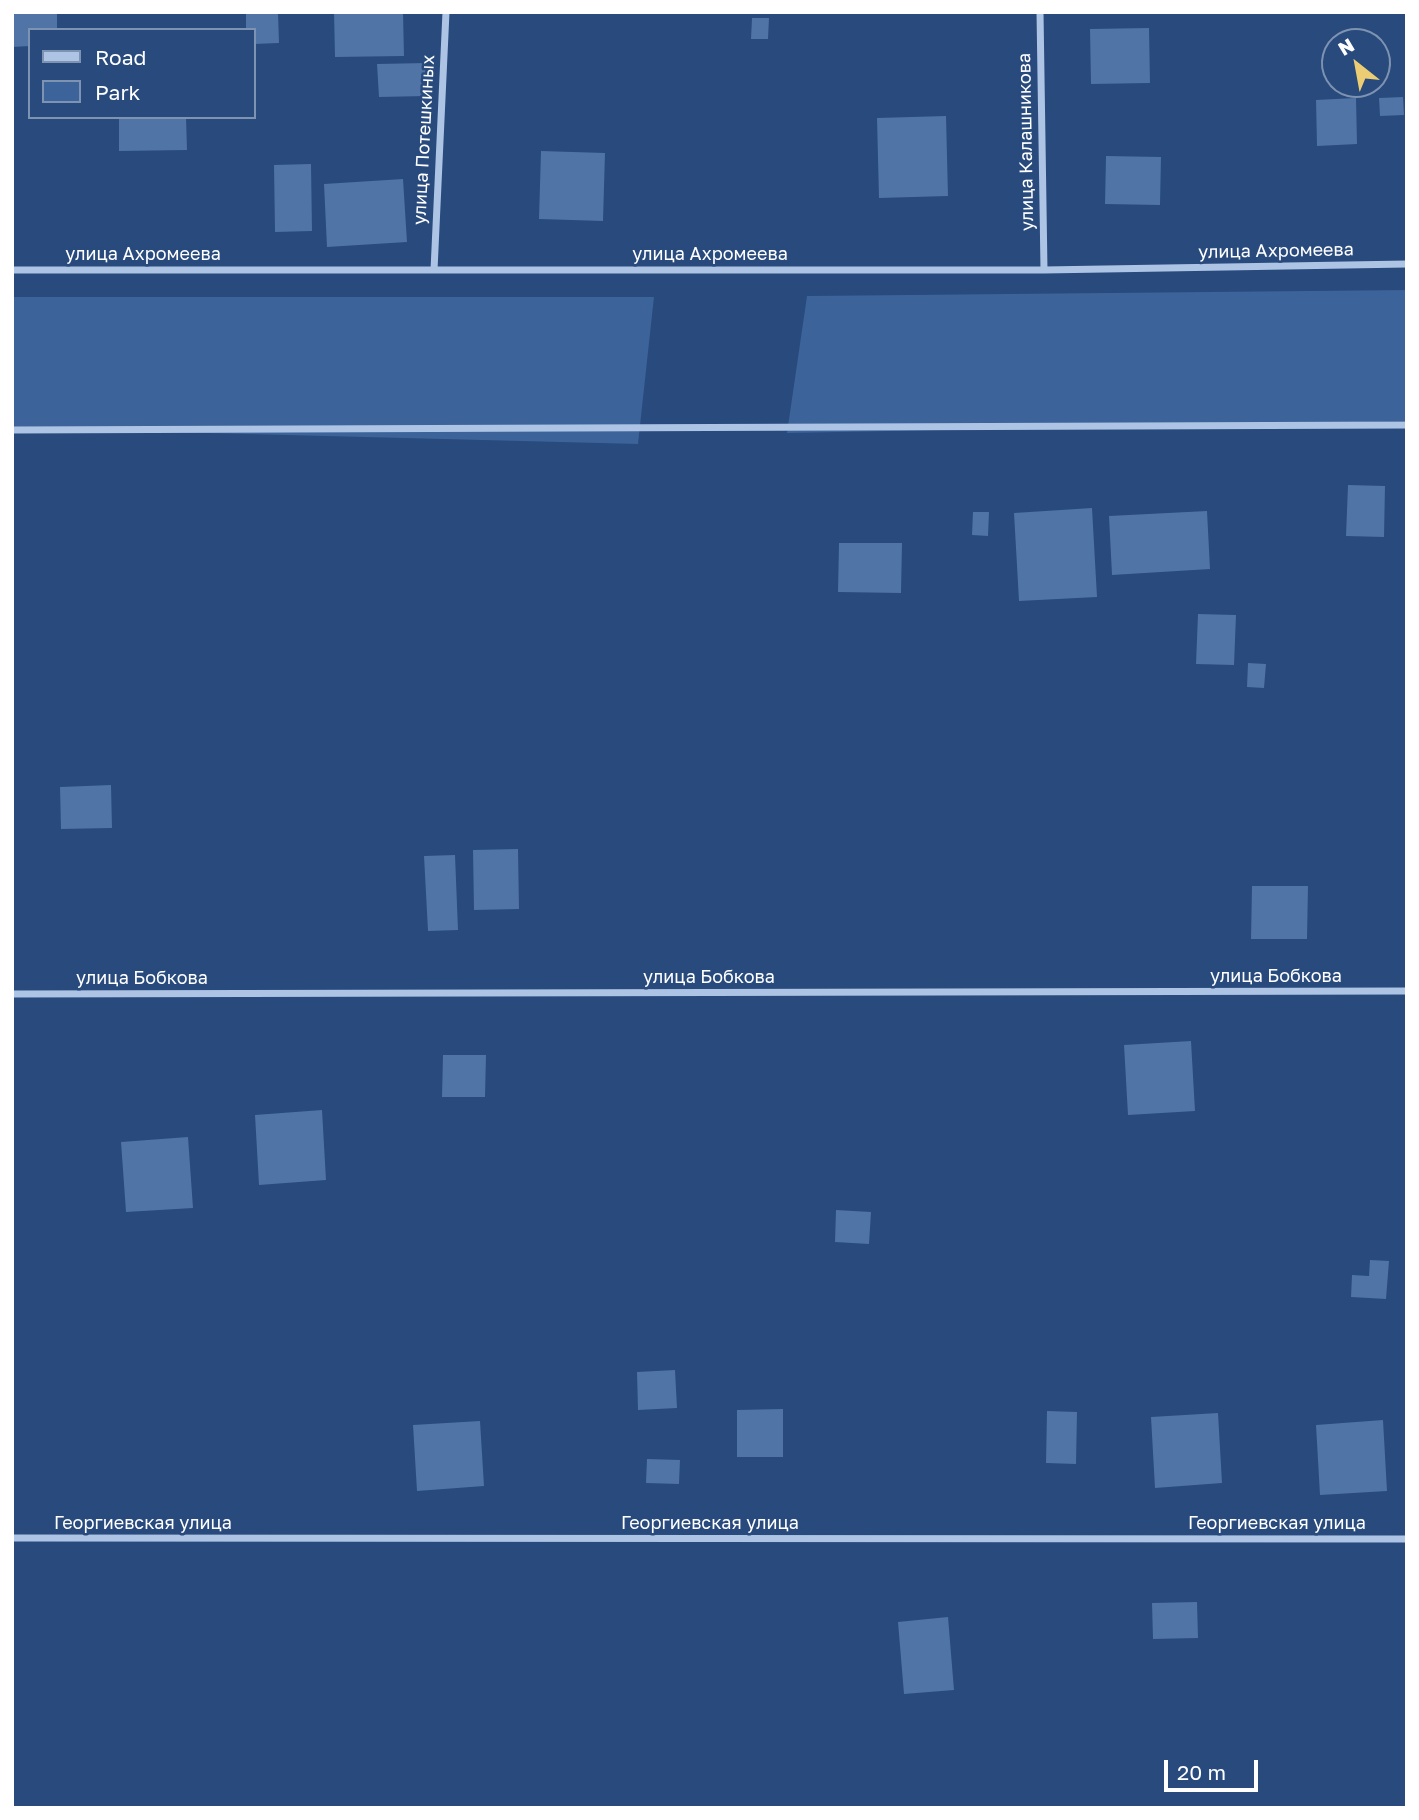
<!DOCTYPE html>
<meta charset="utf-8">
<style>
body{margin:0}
#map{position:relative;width:1419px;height:1820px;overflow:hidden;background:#284a7d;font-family:"Golos Text",sans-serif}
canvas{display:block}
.frame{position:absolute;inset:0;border:14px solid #fff;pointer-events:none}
.legend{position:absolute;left:28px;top:28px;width:228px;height:91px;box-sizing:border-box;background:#284a7d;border:2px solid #7e92b1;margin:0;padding:9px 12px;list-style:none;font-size:21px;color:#fff}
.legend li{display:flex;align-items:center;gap:14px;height:35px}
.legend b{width:35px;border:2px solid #7e92b1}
.north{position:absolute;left:1321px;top:28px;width:70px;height:70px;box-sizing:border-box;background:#284a7d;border:2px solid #7e92b1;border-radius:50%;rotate:329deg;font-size:19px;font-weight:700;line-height:28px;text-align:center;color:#fff}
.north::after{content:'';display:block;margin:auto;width:24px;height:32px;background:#eccd74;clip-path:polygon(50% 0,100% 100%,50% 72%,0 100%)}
.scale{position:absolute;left:1164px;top:1760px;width:94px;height:32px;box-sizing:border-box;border:4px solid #fff;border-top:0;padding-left:9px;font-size:21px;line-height:24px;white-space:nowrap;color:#fff;-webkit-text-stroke:5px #284a7d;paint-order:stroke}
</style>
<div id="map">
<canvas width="1419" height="1820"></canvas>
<div class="frame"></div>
<ul class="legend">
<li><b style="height:9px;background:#adc4e4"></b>Road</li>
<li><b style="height:19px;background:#3c639a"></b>Park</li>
</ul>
<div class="north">N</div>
<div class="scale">20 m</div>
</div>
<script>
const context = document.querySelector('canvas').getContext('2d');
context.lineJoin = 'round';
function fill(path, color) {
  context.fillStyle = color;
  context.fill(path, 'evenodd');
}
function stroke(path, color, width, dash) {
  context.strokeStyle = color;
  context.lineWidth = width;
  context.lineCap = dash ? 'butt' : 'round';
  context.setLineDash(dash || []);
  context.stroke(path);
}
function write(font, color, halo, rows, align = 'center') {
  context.font = font + ' "Golos Text",sans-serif';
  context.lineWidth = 5;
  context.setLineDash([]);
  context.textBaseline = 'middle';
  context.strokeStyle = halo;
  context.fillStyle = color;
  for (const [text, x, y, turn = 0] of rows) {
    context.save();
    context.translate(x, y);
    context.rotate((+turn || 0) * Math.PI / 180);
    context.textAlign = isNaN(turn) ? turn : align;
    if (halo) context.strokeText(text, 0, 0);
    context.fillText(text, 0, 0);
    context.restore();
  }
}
fill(new Path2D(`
 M1407 290V421L787 433 807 296Z
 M12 297H654L638 444 12 428Z`), '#3c639a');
fill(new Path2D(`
 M12 12H57V30H30V46L12 47Z
 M246 12H278L279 43 254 44V30H246Z
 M334 12H403L404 56 335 57Z
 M752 18H769L768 39H751Z
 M1149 28 1150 83 1091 84 1090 29Z
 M426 63 427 96 379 97 377 64Z
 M1403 97 1404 115 1380 116 1379 98Z
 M1356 98 1357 144 1317 146 1316 100Z
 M946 116 948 196 879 198 877 118Z
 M119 117H186L187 150 119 151Z
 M541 151 605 153 603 221 539 219Z
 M1106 156 1161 157 1160 205 1105 204Z
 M311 164 312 231 275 232 274 165Z
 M403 179 407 242 327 247 324 184Z
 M1348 485 1385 486 1384 537 1346 536Z
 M1092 508 1097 597 1019 601 1014 513Z
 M1207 511 1210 569 1112 575 1109 516Z
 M973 512H989L988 536 972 535Z
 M839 543H902L901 593 838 592Z
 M1198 614 1236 615 1234 665 1196 664Z
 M1248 663 1266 664 1264 688 1247 687Z
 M111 785 112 828 61 829 60 787Z
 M518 849 519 909 474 910 473 850Z
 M455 855 458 930 428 931 424 856Z
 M1252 886H1308L1307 939H1251Z
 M1191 1041 1195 1111 1128 1115 1124 1045Z
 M443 1055H486L485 1097H442Z
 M322 1110 326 1180 259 1185 255 1115Z
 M188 1137 193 1208 126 1212 121 1142Z
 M836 1210 871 1212 869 1244 835 1242Z
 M1370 1260 1389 1261 1386 1299 1351 1297 1352 1275 1369 1276Z
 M675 1370 677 1408 638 1410 637 1372Z
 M783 1409V1457H737V1410Z
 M1047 1411 1077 1412 1076 1464 1046 1463Z
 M1218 1413 1222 1483 1155 1488 1151 1417Z
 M1383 1420 1387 1491 1320 1495 1316 1425Z
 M480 1421 484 1486 417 1491 413 1425Z
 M647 1459 680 1460 679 1484 646 1483Z
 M1197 1602 1198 1638 1153 1639 1152 1603Z
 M948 1617 954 1690 904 1694 898 1622Z`), '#5074a5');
stroke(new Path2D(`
 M1040 12 1044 270
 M12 270H1044L1407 264
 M434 270 446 12
 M12 430 1407 425
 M12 994 1407 991
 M12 1538 1407 1539`), '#adc4e4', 7);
write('18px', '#fff', '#284a7d', [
 ["улица Потешкиных",424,140,-87],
 ["улица Калашникова",1026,142,-91],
 ["улица Ахромеева",1276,251,-1],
 ["улица Ахромеева",143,254],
 ["улица Ахромеева",710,254],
 ["улица Бобкова",1276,976],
 ["улица Бобкова",709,977],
 ["улица Бобкова",142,978],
 ["Георгиевская улица",143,1523],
 ["Георгиевская улица",710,1523],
 ["Георгиевская улица",1277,1523]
]);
</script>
